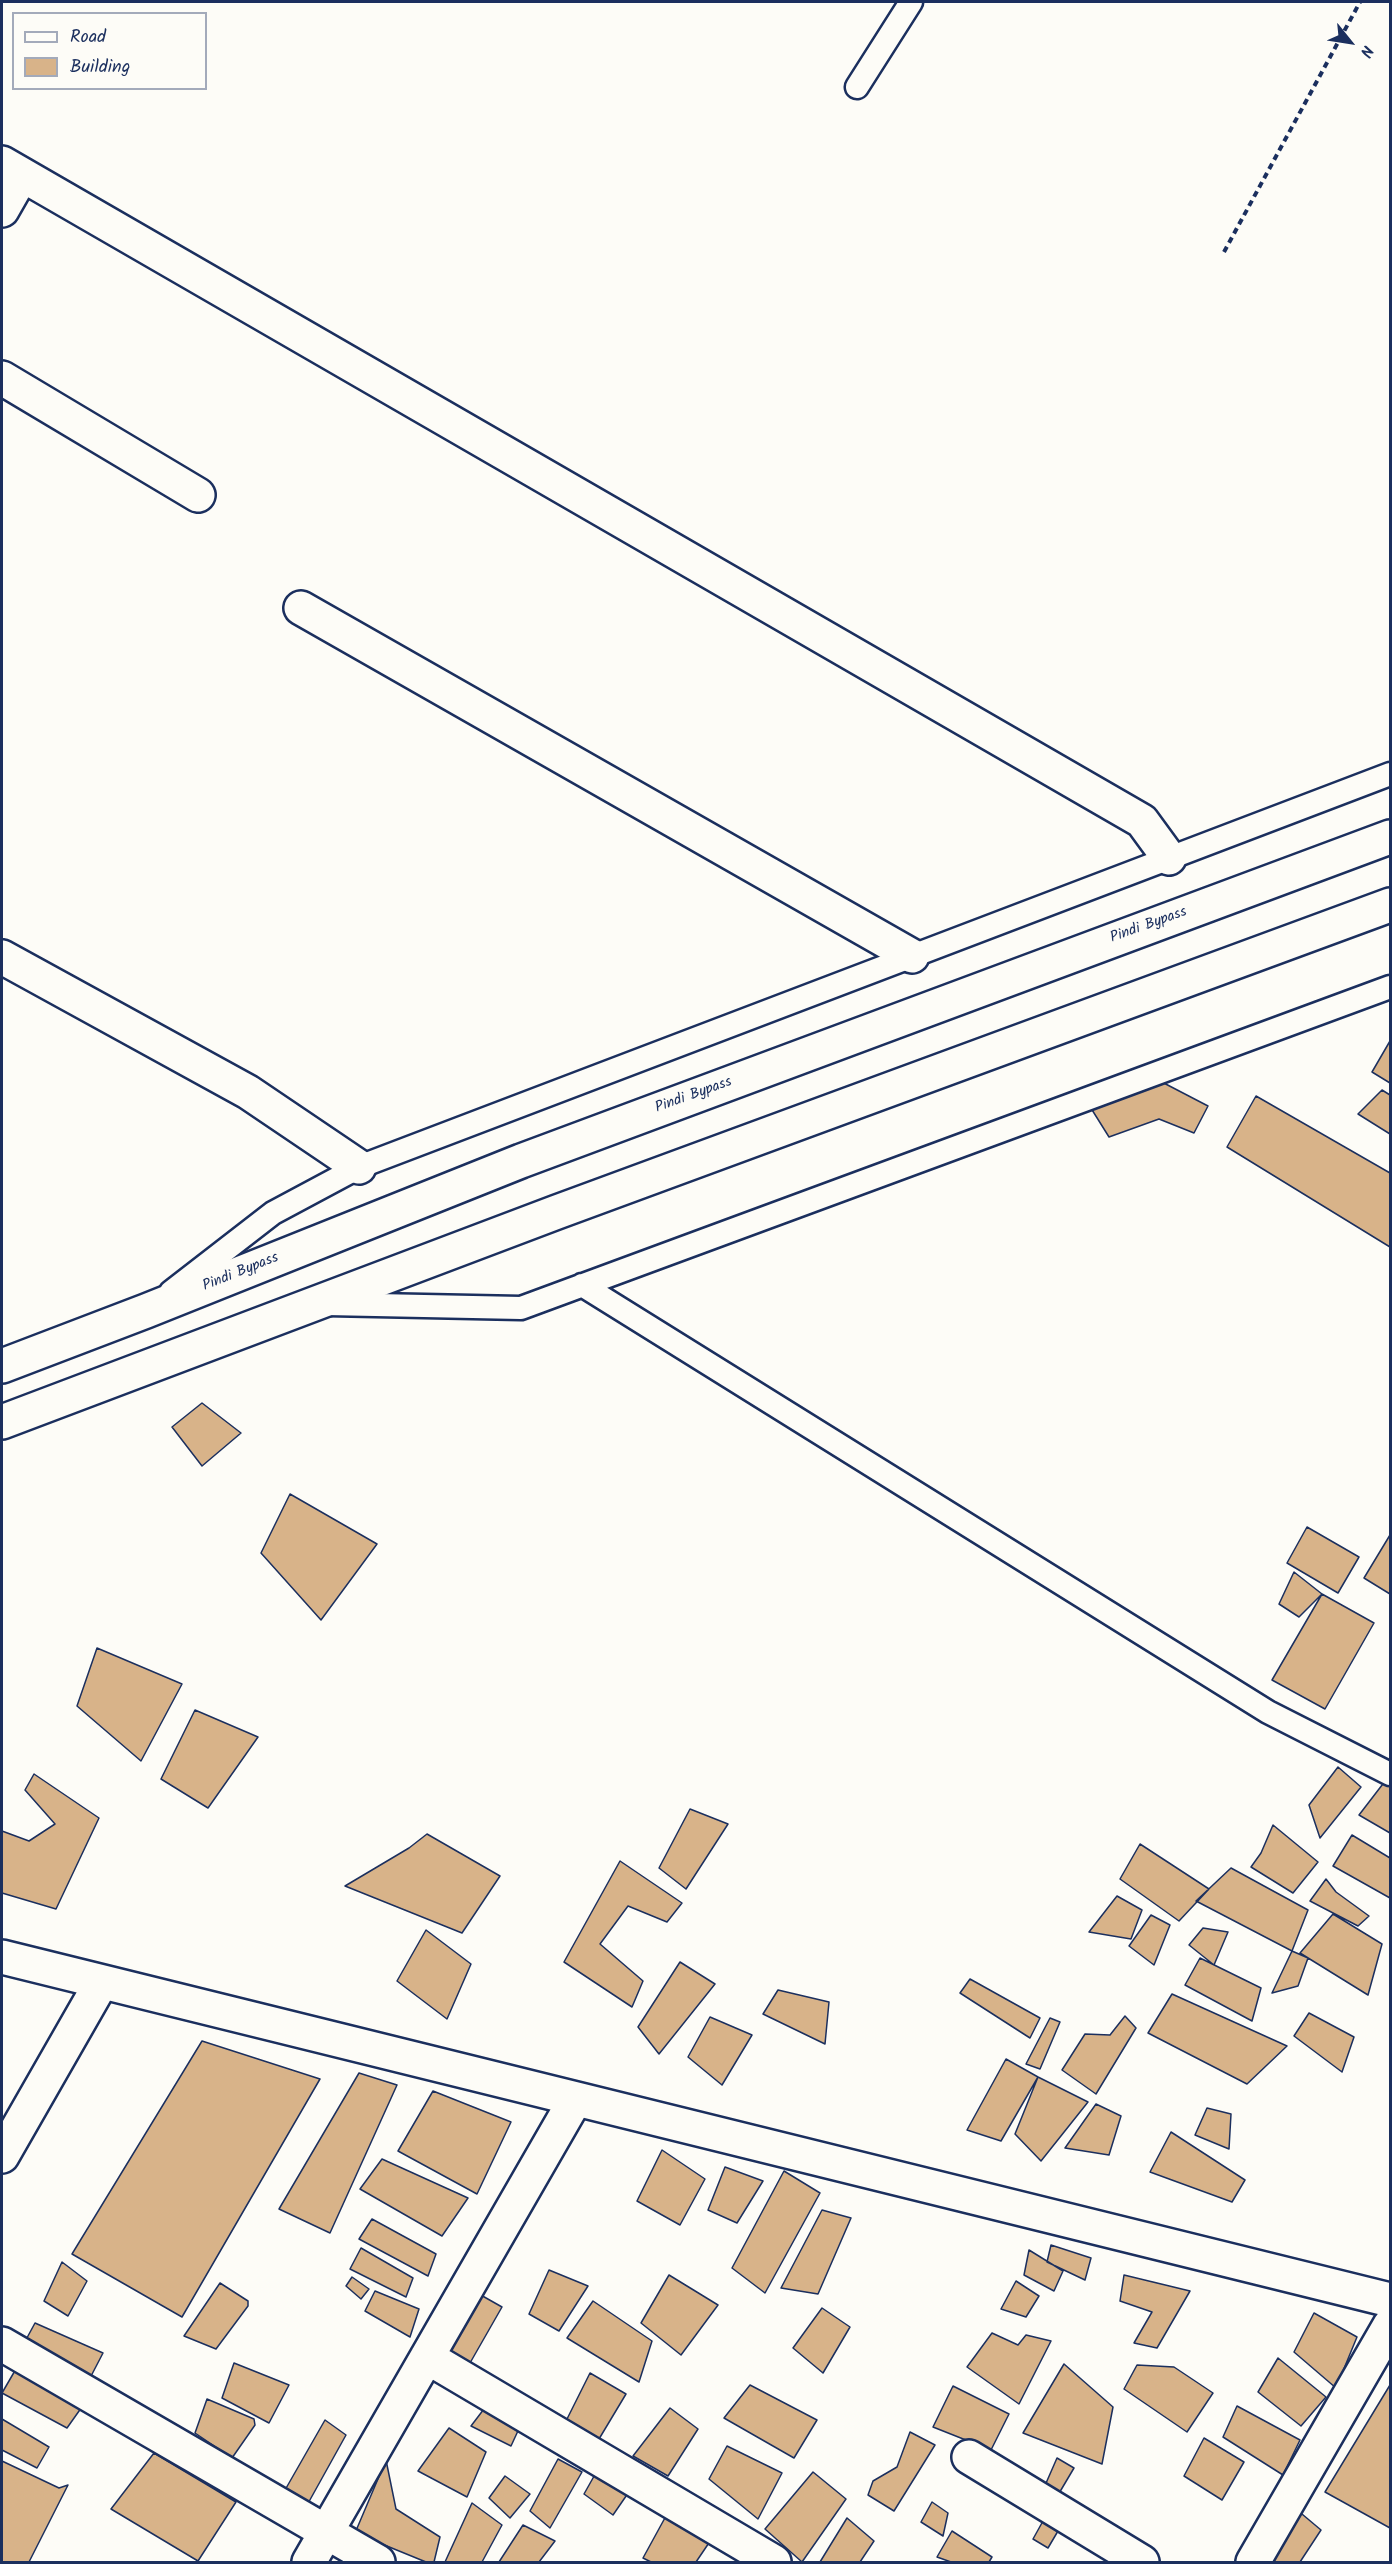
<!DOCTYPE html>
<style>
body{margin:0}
#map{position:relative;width:1392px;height:2564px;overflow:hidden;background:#fdfcf7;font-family:Kalam,sans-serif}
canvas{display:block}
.frame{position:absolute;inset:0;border:3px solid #1b2f5e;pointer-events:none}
.legend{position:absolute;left:12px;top:12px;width:195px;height:78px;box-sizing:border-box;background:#fdfcf7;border:2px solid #a3aaba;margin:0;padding:8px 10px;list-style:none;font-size:18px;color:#1b2f5e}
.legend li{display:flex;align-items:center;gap:12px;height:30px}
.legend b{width:30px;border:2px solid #a3aaba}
.north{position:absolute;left:1320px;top:12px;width:60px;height:60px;-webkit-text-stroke:4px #fdfcf7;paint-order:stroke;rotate:120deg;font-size:16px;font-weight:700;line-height:24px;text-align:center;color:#1b2f5e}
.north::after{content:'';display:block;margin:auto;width:21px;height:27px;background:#1b2f5e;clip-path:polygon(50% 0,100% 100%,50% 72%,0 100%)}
</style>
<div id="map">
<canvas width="1392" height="2564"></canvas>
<div class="frame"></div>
<ul class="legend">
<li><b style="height:8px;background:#fdfcf7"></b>Road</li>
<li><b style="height:16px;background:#d8b389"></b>Building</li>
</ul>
<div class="north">N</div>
</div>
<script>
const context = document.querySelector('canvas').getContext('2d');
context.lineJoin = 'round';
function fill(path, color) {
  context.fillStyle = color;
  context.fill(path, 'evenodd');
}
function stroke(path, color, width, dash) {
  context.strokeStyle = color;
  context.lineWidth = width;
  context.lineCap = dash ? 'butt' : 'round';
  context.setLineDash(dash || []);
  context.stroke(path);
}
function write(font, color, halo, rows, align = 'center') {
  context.font = font + ' Kalam,sans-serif';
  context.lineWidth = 4.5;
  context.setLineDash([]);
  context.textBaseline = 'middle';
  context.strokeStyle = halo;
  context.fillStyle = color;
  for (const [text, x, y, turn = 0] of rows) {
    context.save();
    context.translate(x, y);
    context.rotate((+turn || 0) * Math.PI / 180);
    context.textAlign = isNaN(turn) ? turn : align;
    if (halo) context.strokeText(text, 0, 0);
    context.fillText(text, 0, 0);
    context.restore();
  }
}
const building = new Path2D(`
 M1390 1041V1083L1372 1072Z
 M1158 1080 1208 1106 1194 1133 1159 1119 1109 1137 1089 1105Z
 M1382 1090 1390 1095V1134L1358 1114Z
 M1256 1096 1390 1173V1247L1227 1147Z
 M202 1403 241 1433 202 1466 172 1427Z
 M290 1494 377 1544 321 1620 261 1553Z
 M1307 1527 1359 1557 1338 1593 1287 1563Z
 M1390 1535V1594L1364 1578Z
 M1294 1572 1322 1594 1299 1617 1279 1604Z
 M1322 1594 1374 1623 1325 1709 1272 1680Z
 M97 1648 182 1684 141 1761 77 1706Z
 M195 1710 258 1737 208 1808 161 1779Z
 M1338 1767 1361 1787 1320 1838 1309 1805Z
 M34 1774 99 1818 56 1909 2 1893V1831L29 1841 55 1824 25 1790Z
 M1389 1776 1390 1778V1833L1359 1815Z
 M690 1809 728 1824 686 1889 659 1868Z
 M1273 1825 1318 1862 1293 1893 1251 1867 1261 1853Z
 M427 1834 500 1876 462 1933 345 1886 409 1848Z
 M1352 1835 1390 1858V1898L1333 1866Z
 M1140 1844 1209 1889 1179 1921 1120 1879Z
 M620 1861 682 1903 667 1922 628 1906 600 1944 643 1981 632 2007 564 1962Z
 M1231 1868 1308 1910 1292 1951 1196 1901Z
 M1326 1879 1336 1892 1369 1916 1358 1926 1310 1901Z
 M1117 1896 1142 1910 1131 1939 1089 1932Z
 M1333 1914 1382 1944 1368 1995 1300 1953Z
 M1151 1915 1170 1925 1154 1965 1129 1946Z
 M1203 1928 1228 1932 1214 1965 1189 1945Z
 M426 1930 471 1964 447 2019 397 1981Z
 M1292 1951 1308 1958 1298 1986 1272 1993Z
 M1200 1958 1261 1988 1252 2021 1185 1985Z
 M680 1962 715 1984 659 2054 638 2027Z
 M970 1979 1040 2018 1030 2038 960 1993Z
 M778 1990 829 2002 825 2044 763 2014Z
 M1172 1994 1287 2046 1247 2084 1148 2033Z
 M1309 2013 1354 2037 1342 2072 1294 2036Z
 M1125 2016 1136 2028 1096 2094 1062 2070 1085 2034 1110 2035Z
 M710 2017 752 2035 722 2085 688 2057Z
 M1050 2018 1060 2022 1040 2069 1026 2064Z
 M202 2041 320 2079 182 2317 72 2254Z
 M1006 2059 1038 2077 1001 2141 967 2130Z
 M359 2073 397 2085 330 2233 279 2209Z
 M1038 2077 1088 2102 1041 2161 1015 2134Z
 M433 2091 511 2122 477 2194 398 2151Z
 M1096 2104 1121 2116 1109 2155 1065 2148Z
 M1207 2108 1231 2114 1229 2149 1195 2135Z
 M1171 2132 1245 2180 1232 2202 1150 2172Z
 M662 2150 705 2179 680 2225 637 2201Z
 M382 2159 468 2198 442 2236 360 2189Z
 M725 2167 763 2181 737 2223 708 2210Z
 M784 2171 820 2193 765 2293 732 2268Z
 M822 2210 851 2218 818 2294 781 2288Z
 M372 2219 436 2254 428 2276 359 2239Z
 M1051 2245 1091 2258 1085 2280 1047 2262Z
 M361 2248 413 2278 406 2297 350 2269Z
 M1029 2250 1063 2271 1054 2291 1024 2275Z
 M62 2262 87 2281 68 2316 44 2301Z
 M549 2270 588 2286 559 2331 529 2314Z
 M669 2275 718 2305 681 2355 641 2323Z
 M1124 2275 1190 2291 1157 2348 1134 2343 1152 2312 1120 2301Z
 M352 2277 369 2289 361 2299 346 2286Z
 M1016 2281 1039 2296 1026 2317 1001 2309Z
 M220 2283 248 2301V2306L216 2349 184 2336Z
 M375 2291 419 2309 410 2337 365 2311Z
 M479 2294 502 2307 470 2363 445 2353Z
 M593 2301 652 2341 639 2382 567 2338Z
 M822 2308 850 2327 823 2373 793 2348Z
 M1314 2313 1357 2337 1336 2388 1294 2352Z
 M35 2323 103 2353 89 2380 22 2347Z
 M992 2333 1018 2345 1026 2335 1051 2341 1019 2404 967 2367Z
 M1278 2358 1326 2397 1301 2426 1258 2392Z
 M20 2362 84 2404 67 2428 2 2393Z
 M234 2363 289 2385 269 2423 222 2398Z
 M1064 2364 1113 2407 1102 2464 1023 2433Z
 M1137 2365 1174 2367 1213 2393 1187 2432 1124 2389Z
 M590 2373 626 2394 596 2444 562 2429Z
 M750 2385 817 2420 794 2458 724 2418Z
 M1390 2385V2528L1325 2492Z
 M953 2386 1009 2414 991 2450 933 2427Z
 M207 2399 254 2419 255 2425 232 2458 195 2433Z
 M487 2405 523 2420 511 2446 471 2426Z
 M1237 2406 1300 2440 1283 2475 1223 2437Z
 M670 2408 698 2429 668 2476 633 2456Z
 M2 2419 49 2447 37 2468 2 2450Z
 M325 2420 346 2435 306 2507 285 2490Z
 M449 2428 486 2452 467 2497 418 2471Z
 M910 2432 935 2445 894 2511 868 2495 873 2481 897 2467Z
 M1204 2438 1244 2462 1222 2500 1184 2476Z
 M727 2446 782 2473 758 2519 709 2479Z
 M154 2453 236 2502 198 2561 111 2509Z
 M1057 2458 1074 2468 1058 2495 1043 2490Z
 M558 2459 582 2472 550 2528 530 2511Z
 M386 2460 396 2509 440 2537 434 2562H426L355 2533Z
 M2 2461 59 2488 68 2485 29 2562H2Z
 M602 2462 633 2486 613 2515 584 2494Z
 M813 2472 846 2499 802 2562 765 2529Z
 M505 2476 530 2494 510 2518 489 2498Z
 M932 2502 948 2513 943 2536 921 2522Z
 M472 2503 502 2525 482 2562H445Z
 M672 2505 717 2531 696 2562H651L643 2558Z
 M1296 2509 1321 2530 1300 2562H1262Z
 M847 2518 874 2541 860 2562H820Z
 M1043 2521 1058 2531 1048 2548 1033 2539Z
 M523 2525 555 2541 539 2562H499Z
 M952 2531 992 2557 989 2562H951L937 2557Z`);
fill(building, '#d8b389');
stroke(building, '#1b2f5e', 1.5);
const service = new Path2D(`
 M857 87 911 2
 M582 1285 1268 1712 1390 1774
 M171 1292 273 1213 359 1167 1390 774
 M327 1304 521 1308 1390 987`);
const minor = new Path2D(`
 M2 163 1142 821 1169 858
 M2 210 22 175
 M2 378 198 495
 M301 608 912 956
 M2 957 248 1092 359 1167
 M2 2156 101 1983
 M2 2344 378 2562
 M427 2357 774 2562
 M969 2457 1142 2562
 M309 2562 575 2100
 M1253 2562 1390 2325`);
const tertiary = new Path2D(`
 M2 1957 1390 2300`);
const trunk = new Path2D(`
 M2 1366 146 1311 521 1161 1390 837
 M2 1422 557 1212 1390 905`);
stroke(service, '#1b2f5e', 27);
stroke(minor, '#1b2f5e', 38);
stroke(tertiary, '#1b2f5e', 38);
stroke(trunk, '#1b2f5e', 38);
stroke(new Path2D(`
 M1224 252 1360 2`), '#1b2f5e', 4, [6, 4.5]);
stroke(service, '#fdfcf7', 22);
stroke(minor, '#fdfcf7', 33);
stroke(tertiary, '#fdfcf7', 33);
stroke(trunk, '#fdfcf7', 33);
write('15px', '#1b2f5e', '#fdfcf7', [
 ["Pindi Bypass",1149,926,-20],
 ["Pindi Bypass",694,1096,-20],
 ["Pindi Bypass",241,1273,-22]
]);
</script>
